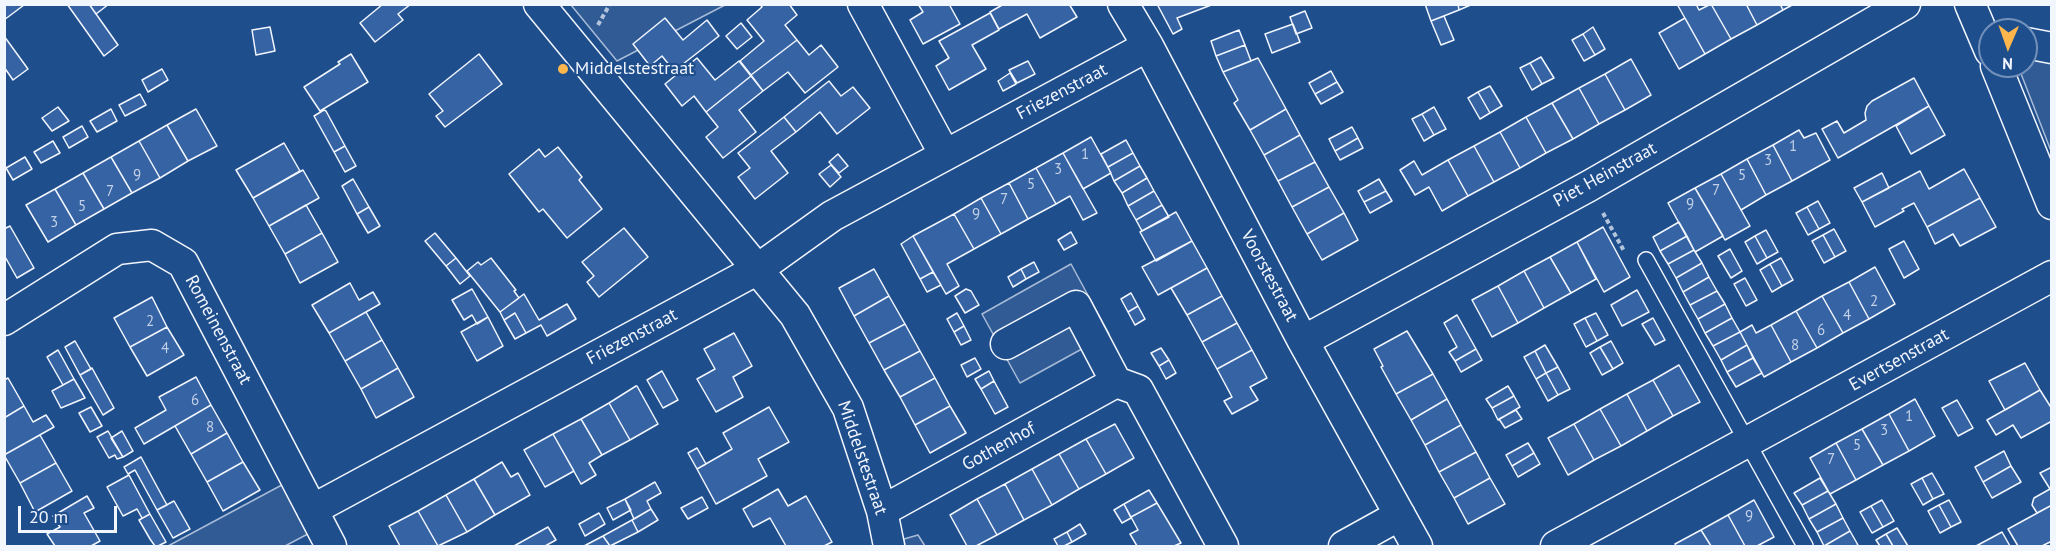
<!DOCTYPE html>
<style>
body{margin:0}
#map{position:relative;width:2056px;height:551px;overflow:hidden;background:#1f4e8c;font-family:"PT Sans",sans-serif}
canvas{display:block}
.frame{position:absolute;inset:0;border:6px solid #f2f6ff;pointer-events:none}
.north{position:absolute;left:1978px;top:18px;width:60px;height:60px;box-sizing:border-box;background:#1f4e8c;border:2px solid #7391ba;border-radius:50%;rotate:182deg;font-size:16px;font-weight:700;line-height:24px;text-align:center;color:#f2f6ff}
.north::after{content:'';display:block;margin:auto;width:21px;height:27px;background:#ffb74d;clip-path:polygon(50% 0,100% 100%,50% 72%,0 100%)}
.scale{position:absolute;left:18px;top:506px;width:99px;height:27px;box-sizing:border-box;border:3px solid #f2f6ff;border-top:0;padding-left:8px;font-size:18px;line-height:21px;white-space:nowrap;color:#f2f6ff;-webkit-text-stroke:4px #1f4e8c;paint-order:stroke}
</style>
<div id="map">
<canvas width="2056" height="551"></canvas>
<div class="frame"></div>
<div class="north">N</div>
<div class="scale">20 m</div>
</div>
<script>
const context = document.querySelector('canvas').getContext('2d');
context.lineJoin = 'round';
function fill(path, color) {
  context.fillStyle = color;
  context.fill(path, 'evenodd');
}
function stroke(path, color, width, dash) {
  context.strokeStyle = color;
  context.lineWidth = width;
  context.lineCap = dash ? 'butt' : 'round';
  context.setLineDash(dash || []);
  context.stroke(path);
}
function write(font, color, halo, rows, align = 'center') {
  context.font = font + ' "PT Sans",sans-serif';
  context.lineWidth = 4.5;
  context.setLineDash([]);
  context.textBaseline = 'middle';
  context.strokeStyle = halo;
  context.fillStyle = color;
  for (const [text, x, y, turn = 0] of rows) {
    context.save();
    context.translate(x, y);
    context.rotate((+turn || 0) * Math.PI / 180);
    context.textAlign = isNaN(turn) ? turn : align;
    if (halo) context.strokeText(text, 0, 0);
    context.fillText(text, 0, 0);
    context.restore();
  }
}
const built = new Path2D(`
 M571 5H725L617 61Z
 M2026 56 2051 60V151L2018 66H2026Z
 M1071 264 1109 334 1020 383 982 314Z
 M293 479 321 527 285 546H168Z
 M918 535 925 546H905L904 539Z`);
fill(built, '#305b95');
stroke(built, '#a8bbd7', 1.5);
const building = new Path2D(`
 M4 4H24V5L4 20Z
 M67 4H89L118 45 104 56Z
 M89 4H109L96 14Z
 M383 4H411L398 14 403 20 375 42 360 23Z
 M760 4H789L797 15 785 25 797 40 751 75 740 61 764 41 747 20 762 7Z
 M918 4H949L960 24 923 44 910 20 923 12Z
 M1004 4H1069L1077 17 1040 38 1027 14 999 29 990 12Z
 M1157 4H1214L1177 18 1182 29 1173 34Z
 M1425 4H1458L1459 10 1431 21Z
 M1458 4H1473L1459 10Z
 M1677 4H1696L1699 10 1711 4 1731 39 1705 54Z
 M1711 4H1746L1757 25 1731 39Z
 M1746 4H1780L1783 10 1757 25Z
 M1780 4H1794L1783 10Z
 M1305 11 1312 28 1296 34 1290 17Z
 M990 13 999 30 972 45 986 69 949 90 936 66 949 58 939 41Z
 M1444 16 1454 40 1441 45 1431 21Z
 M665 18 683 40 707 20 719 36 674 71 662 56 650 66 633 44Z
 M1685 18 1705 54 1679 69 1659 33Z
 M741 23 752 37 737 49 726 36Z
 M1293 24 1300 42 1272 53 1265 34Z
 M270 27 275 51 256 55 252 30Z
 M1593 27 1605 49 1595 55 1583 34Z
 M1239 30 1245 45 1216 56 1211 41Z
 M1583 34 1595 55 1584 61 1572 40Z
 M4 36 28 69 13 80 4 67Z
 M797 40 809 55 821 45 838 67 805 93 788 72 763 91 751 75Z
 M1245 45 1251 61 1223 72 1216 56Z
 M351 54 368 82 320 111 304 87 340 64 338 62Z
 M479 54 502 84 445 127 436 116 443 111 429 94Z
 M1541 57 1554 78 1542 84 1530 63Z
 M697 58 715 80 739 61 751 76 706 112 694 96 682 106 665 84Z
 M1258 58 1286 109 1250 130 1234 103 1238 100 1223 72Z
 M1631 59 1651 95 1625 110 1605 74Z
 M1028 61 1035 74 1017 83 1009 70Z
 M1530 63 1542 84 1532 90 1520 68Z
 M162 69 168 80 148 92 142 80Z
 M1331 71 1337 82 1315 94 1309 83Z
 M1010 73 1016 84 1003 91 998 81Z
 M1605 74 1625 110 1599 124 1579 88Z
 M751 76 763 91 739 110 756 132 723 158 706 137 718 127 706 112Z
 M1914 78 1929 106 1838 158 1822 129 1837 121 1844 133 1866 120 1865 113 1867 106 1872 101Z
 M829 81 841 96 853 87 870 108 837 134 820 112 796 132 784 117Z
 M1337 82 1343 92 1321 104 1315 94Z
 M1490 86 1502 106 1490 113 1478 92Z
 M1579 88 1599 124 1573 139 1552 103Z
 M1478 92 1490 113 1480 119 1468 98Z
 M140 94 146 105 125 116 119 105Z
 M1552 103 1573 139 1546 153 1526 117Z
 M1929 106 1945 135 1911 154 1896 126Z
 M58 107 69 121 52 131 42 118Z
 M1434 107 1446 129 1434 135 1422 114Z
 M111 109 117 121 97 132 90 121Z
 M196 109 217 146 188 161 167 125Z
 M1286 109 1300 135 1264 155 1250 130Z
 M324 110 326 111 345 146 334 152 314 116Z
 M1422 114 1434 135 1424 141 1412 119Z
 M784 117 796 132 771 151 788 173 755 199 738 177 750 168 738 153Z
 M1526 117 1546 153 1520 168 1500 132Z
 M167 125 188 161 160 178 139 141Z
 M82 126 88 137 69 148 63 137Z
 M1352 127 1358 138 1335 151 1329 139Z
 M1799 130 1804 138 1816 133 1830 160 1792 181 1773 145Z
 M1500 132 1520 168 1494 182 1474 146Z
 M1300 135 1315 162 1278 181 1264 155Z
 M1091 137 1111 173 1083 189 1063 153Z
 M1358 138 1363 148 1340 160 1335 151Z
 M1126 140 1133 153 1108 167 1101 154Z
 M53 141 60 153 41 163 34 152Z
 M139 141 160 178 132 193 111 157Z
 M284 143 300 171 253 198 236 170Z
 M1773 145 1792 181 1766 195 1747 159Z
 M345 146 356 166 345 172 334 152Z
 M1474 146 1494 182 1468 196 1448 160Z
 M558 147 582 177 579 180 602 209 567 238 543 209 539 212 509 174 539 149 545 157Z
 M1063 153 1097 213 1083 220 1070 196 1056 204 1036 168Z
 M1133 153 1140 166 1114 181 1108 167Z
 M838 154 848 166 839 173 829 162Z
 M25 157 32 169 13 180 6 168Z
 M111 157 132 193 104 209 83 173Z
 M1747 159 1766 195 1741 210 1721 174Z
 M1448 160 1468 196 1442 211 1429 187 1415 195 1400 170 1414 161 1422 175Z
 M1315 162 1329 187 1292 207 1278 181Z
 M831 165 841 177 830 187 819 174Z
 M1140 166 1147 178 1122 193 1114 181Z
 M1036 168 1056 204 1028 219 1009 183Z
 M1964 169 1980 198 1927 227 1914 203 1902 209 1904 211 1875 227 1862 202 1920 171 1929 189Z
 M303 170 319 198 269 226 253 198Z
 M83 173 104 209 76 225 55 189Z
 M1882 173 1889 188 1862 202 1854 188Z
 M1721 174 1750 226 1725 240 1695 188Z
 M1147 178 1154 191 1128 206 1122 193Z
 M353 179 369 207 357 214 342 186Z
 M1379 179 1386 191 1364 202 1358 191Z
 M1009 183 1028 219 1001 234 981 198Z
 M1329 187 1344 213 1307 234 1292 207Z
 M1695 188 1723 236 1695 252 1668 203Z
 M55 189 76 225 48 242 26 205Z
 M1154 191 1162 205 1136 220 1128 206Z
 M1386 191 1392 201 1370 213 1364 202Z
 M981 198 1001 234 974 249 954 214Z
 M1980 198 1996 227 1960 246 1953 234 1935 244 1927 227Z
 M1818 201 1830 223 1819 229 1807 207Z
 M306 205 322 233 285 254 269 226Z
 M1162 205 1169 217 1142 231 1136 220Z
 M369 207 380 226 368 233 357 214Z
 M1807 207 1819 229 1808 235 1796 213Z
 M1176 212 1192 241 1156 261 1140 232Z
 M1344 213 1358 240 1322 260 1307 234Z
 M954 214 974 249 947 264 959 286 946 294 913 236Z
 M1679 222 1687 236 1660 251 1653 237Z
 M10 226 34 268 17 278 4 255V229Z
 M1603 227 1630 277 1604 292 1577 242Z
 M624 228 648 257 599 297 587 282 594 276 582 262Z
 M1834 229 1846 251 1835 257 1823 235Z
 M1766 230 1778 252 1767 258 1755 236Z
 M1071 232 1077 243 1064 250 1058 240Z
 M322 233 338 262 300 283 285 254Z
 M435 233 456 258 446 266 425 241Z
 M1823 235 1835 257 1824 263 1812 241Z
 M913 236 933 272 920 279 901 244Z
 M1687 236 1694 250 1668 264 1660 251Z
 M1755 236 1767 258 1757 264 1745 242Z
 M1192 241 1207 268 1158 295 1142 267Z
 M1904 241 1919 269 1904 278 1889 249Z
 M1577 242 1596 279 1571 293 1550 257Z
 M1730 249 1742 271 1731 278 1718 256Z
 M1694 250 1702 263 1676 278 1668 264Z
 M1550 257 1571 293 1544 308 1524 271Z
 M456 258 470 276 460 284 446 266Z
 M491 258 516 290 514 291 519 298 500 312 467 271 478 262 481 265Z
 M1781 258 1793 280 1782 286 1770 264Z
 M1034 262 1039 272 1026 279 1021 269Z
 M1702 263 1709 277 1683 292 1676 278Z
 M1770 264 1782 286 1772 292 1760 270Z
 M1875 267 1895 304 1869 319 1849 282Z
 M1207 268 1222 296 1187 315 1171 288Z
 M874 269 889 296 854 316 839 288Z
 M1021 269 1026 279 1013 287 1008 277Z
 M1524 271 1544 308 1518 323 1498 286Z
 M933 272 941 285 927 292 920 279Z
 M1709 277 1717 291 1690 305 1683 292Z
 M1745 278 1757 300 1746 306 1734 284Z
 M1849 282 1869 319 1843 333 1822 296Z
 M350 283 359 300 373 292 380 304 329 333 312 305Z
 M1498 286 1518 323 1492 337 1472 300Z
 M472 289 488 317 477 324 472 315 464 320 452 300Z
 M966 289 971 291 979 305 965 313 955 296Z
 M1637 290 1649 312 1622 326 1611 305Z
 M1717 291 1725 304 1698 319 1690 305Z
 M1131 293 1138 306 1128 312 1121 299Z
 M524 294 539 320 567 304 576 319 547 336 541 325 526 333 515 313 504 320 500 312Z
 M889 296 905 324 869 343 854 316Z
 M1222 296 1237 323 1202 342 1187 315Z
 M1822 296 1843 333 1817 348 1796 311Z
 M152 297 167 327 130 347 114 318Z
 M1725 304 1732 318 1705 333 1698 319Z
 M1138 306 1145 319 1135 325 1128 312Z
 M1796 311 1817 348 1791 362 1771 325Z
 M366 312 382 340 345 361 329 333Z
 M515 313 526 333 515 339 504 320Z
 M957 313 964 326 954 332 947 319Z
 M1596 313 1608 335 1597 341 1585 318Z
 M1457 315 1476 349 1455 361 1449 352 1457 347 1444 323Z
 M488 317 503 346 477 361 461 332Z
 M1585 318 1597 341 1586 347 1574 324Z
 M1653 318 1665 340 1655 345 1642 324Z
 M1732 318 1740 332 1713 346 1705 333Z
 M1237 323 1252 350 1217 369 1202 342Z
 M905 324 920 351 884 370 869 343Z
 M1752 325 1756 333 1771 325 1791 362 1764 377 1740 332Z
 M964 326 971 340 961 345 954 332Z
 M167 327 184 355 147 376 130 347Z
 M1407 331 1433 374 1396 394 1381 367 1383 366 1374 349Z
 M1740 332 1747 345 1721 360 1713 346Z
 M734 333 752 366 733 377 743 397 716 412 697 379 715 369 704 349Z
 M382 340 398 368 361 389 345 361Z
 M75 341 91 369 80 375 65 347Z
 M1611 341 1623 363 1613 369 1600 347Z
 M1545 345 1558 367 1546 373 1535 351Z
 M1747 345 1753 358 1727 372 1721 360Z
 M1600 347 1613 369 1602 375 1590 353Z
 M1161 348 1169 360 1159 366 1151 353Z
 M1476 349 1482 360 1461 372 1455 361Z
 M58 350 74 379 63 385 47 357Z
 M1252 350 1267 378 1250 387 1258 400 1232 414 1224 401 1232 397 1217 369Z
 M920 351 935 378 900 397 884 370Z
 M1535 351 1546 373 1536 379 1524 357Z
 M975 358 981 369 967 377 961 365Z
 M1753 358 1762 373 1736 387 1727 372Z
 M1169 360 1176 373 1166 379 1159 366Z
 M2025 363 2040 390 2005 410 1989 381Z
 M1679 365 1700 402 1673 416 1653 380Z
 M1558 367 1570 389 1558 395 1546 373Z
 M92 368 114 408 103 415 80 375Z
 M398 368 414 397 376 418 361 389Z
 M662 371 678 400 663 408 647 380Z
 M989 371 994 381 981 389 975 379Z
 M1546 373 1558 395 1548 401 1536 379Z
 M1433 374 1447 399 1411 420 1396 394Z
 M196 377 211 405 144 444 135 428 166 410 159 397Z
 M8 378 24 406 4 418V380Z
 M935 378 950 406 915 425 900 397Z
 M74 379 85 398 61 408 52 391Z
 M1653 380 1673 416 1647 431 1627 394Z
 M994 381 1008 407 995 414 981 389Z
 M636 386H637L658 424 630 440 609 403Z
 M1508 386 1514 396 1492 408 1486 399Z
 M2040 390 2052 409V421L2021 438 2013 425 1996 435 1987 420Z
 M1627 394 1647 431 1621 446 1600 409Z
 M1514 396 1520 407 1498 420 1492 408Z
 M1447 399 1461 425 1425 445 1411 420Z
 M1915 399 1935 436 1909 451 1889 414Z
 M1957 400 1973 428 1958 436 1942 408Z
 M609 403 630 440 602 455 581 419Z
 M211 405 227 433 191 454 175 426Z
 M24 406 33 422 46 415 54 427 4 455V418Z
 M950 406 966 433 930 453 915 425Z
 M91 407 102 426 90 432 79 413Z
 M769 407 789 442 758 459 767 476 716 504 697 469 732 449 723 433Z
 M1600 409 1621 446 1594 460 1574 424Z
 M1516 410 1522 419 1505 428 1499 419Z
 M1889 414 1909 451 1883 465 1862 429Z
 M581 419 602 455 589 463 596 475 581 484 553 434Z
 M1115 424 1134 458 1106 474 1086 439Z
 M1574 424 1594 460 1568 475 1548 438Z
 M1461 425 1476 452 1439 472 1425 445Z
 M1862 429 1883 465 1856 480 1836 443Z
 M108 431 123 457 117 459 115 455 109 458 97 437Z
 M122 431 133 451 123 457 111 438Z
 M227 433 243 462 207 482 191 454Z
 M553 434 574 471 545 487 524 450Z
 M40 435 56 463 20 483 4 455Z
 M1086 439 1106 474 1079 489 1059 454Z
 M1528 443 1534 453 1512 466 1506 455Z
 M1836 443 1856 480 1830 494 1810 458Z
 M697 448 706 464 697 469 688 453Z
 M2004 451 2011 466 1983 482 1975 467Z
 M1476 452 1490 478 1454 498 1439 472Z
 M1534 453 1540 464 1518 477 1512 466Z
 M1059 454 1079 489 1052 505 1032 469Z
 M141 457 167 505 157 510 135 470 128 474 124 467Z
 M243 462 260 490 223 511 207 482Z
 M502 462 511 477 518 473 530 495 495 515 474 479Z
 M56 463 72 491 35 512 20 483Z
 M2011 466 2021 482 1992 498 1983 482Z
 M2052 467V505L2037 513 2032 505 2033 501 2034 498 2050 489 2040 473Z
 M1032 469 1052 505 1024 520 1005 484Z
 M1932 473 1944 494 1933 499 1922 478Z
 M129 475 150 514 139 520 142 518 137 509 123 516 107 487Z
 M1490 478 1505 504 1468 524 1454 498Z
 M1820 478 1828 491 1802 505 1794 493Z
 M1922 478 1933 499 1923 505 1911 484Z
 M474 479 495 515 467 532 446 495Z
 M655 482 661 493 647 501 651 509 634 519 625 499Z
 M1005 484 1024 520 997 535 977 499Z
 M778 489 788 506 806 496 832 542 824 546H786L770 518 753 527 743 509Z
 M1149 490 1157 503 1131 517 1124 504Z
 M1828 491 1836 504 1809 519 1802 505Z
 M446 495 467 532 438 546 418 511Z
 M87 496 94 508 84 513 100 541 91 546H55L47 534 60 527 53 516Z
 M702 497 708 508 688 519 681 508Z
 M625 499 631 510 613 520 607 508Z
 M977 499 997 535 976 546H967L950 515Z
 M1754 500 1774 537 1757 546H1745L1728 515Z
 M1882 500 1894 521 1883 527 1871 506Z
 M1949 500 1961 522 1951 527 1939 505Z
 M174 501 190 529 173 538 157 510Z
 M1157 503 1181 543 1174 546H1137L1130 534 1138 530 1131 517Z
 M1124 504 1131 518 1122 523 1114 510Z
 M1836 504 1843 518 1817 532 1809 519Z
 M1939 505 1951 527 1940 533 1928 511Z
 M2052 505V541L2042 546H2018L2008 529Z
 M1871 506 1883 527 1872 533 1860 512Z
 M651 509 658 520 638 532 632 520Z
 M418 511 438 546H400L389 526Z
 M599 513 605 524 585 536 579 524Z
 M150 514 166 542 158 546H155L150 539 139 520Z
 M1728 515 1745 546H1711L1701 530Z
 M1843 518 1850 531 1824 546 1817 532Z
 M632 520 638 532 610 546 603 536Z
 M1080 524 1086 534 1072 542 1067 532Z
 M548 527 556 540 545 546H514Z
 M1897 528 1908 546H1893L1886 534Z
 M1701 530 1711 546H1676L1675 544Z
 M1850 531 1858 545 1855 546H1824Z
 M1067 532 1072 542 1064 546H1058L1054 539Z
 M2002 532 2010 546H1976L1991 538Z
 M1886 534 1893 546H1880L1876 540Z
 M603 536 610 546H584Z`);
fill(building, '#3563a3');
stroke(building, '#f2f6ff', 1.5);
const service = new Path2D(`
 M1646 260 1805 546`);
const minor = new Path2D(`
 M539 4 795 315 848 408 882 511 889 546
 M863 4 945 155
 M1123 4 1148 46 1303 341 1417 546
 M1970 4 1990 51
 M2026 43 2052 48
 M1996 66 2052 204
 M4 320 117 249 152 245 183 263 331 546
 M1303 341 1589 186 1905 4
 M1006 344 1076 306 1116 382
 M312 510 758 269 832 216 1148 46
 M882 511 1116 382 1138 390 1223 546
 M1344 546 1400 515
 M1556 546 2052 276`);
stroke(service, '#f2f6ff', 18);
stroke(minor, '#f2f6ff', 33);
stroke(new Path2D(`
 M598 25 610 4
 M1603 213 1624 251`), '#b3c4dc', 4, [4.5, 3]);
stroke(service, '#1f4e8c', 15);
stroke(minor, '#1f4e8c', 30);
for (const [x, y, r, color] of [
 [563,69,6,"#ffb74d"]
]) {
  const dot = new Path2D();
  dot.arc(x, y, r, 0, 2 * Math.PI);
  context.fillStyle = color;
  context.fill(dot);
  stroke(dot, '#1f4e8c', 2);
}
write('15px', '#c3d1e8', null, [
 ["1",1793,147],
 ["1",1085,155],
 ["3",1768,161],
 ["3",1058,170],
 ["9",137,176],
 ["5",1742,176],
 ["5",1031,185],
 ["7",1716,191],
 ["7",110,192],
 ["7",1004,200],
 ["9",1690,205],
 ["5",82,207],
 ["9",976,215],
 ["3",54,223],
 ["2",1874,302],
 ["4",1847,316],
 ["2",150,322],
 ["6",1821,331],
 ["8",1795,346],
 ["4",165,349],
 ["6",195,401],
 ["1",1909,417],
 ["8",210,428],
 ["3",1884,431],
 ["5",1857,446],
 ["7",1831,460],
 ["9",1749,517]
]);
write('18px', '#f2f6ff', '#1f4e8c', [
 ["Middelstestraat",575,69]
], 'left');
write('18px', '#f2f6ff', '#1f4e8c', [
 ["Friezenstraat",1062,92,-28],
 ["Piet Heinstraat",1605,175,-29],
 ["Voorstestraat",1269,276,62],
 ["Romeinenstraat",218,330,62],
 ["Friezenstraat",632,337,-28],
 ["Evertsenstraat",1899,360,-29],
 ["Gothenhof",999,447,-29],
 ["Middelstestraat",862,458,71]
]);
</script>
